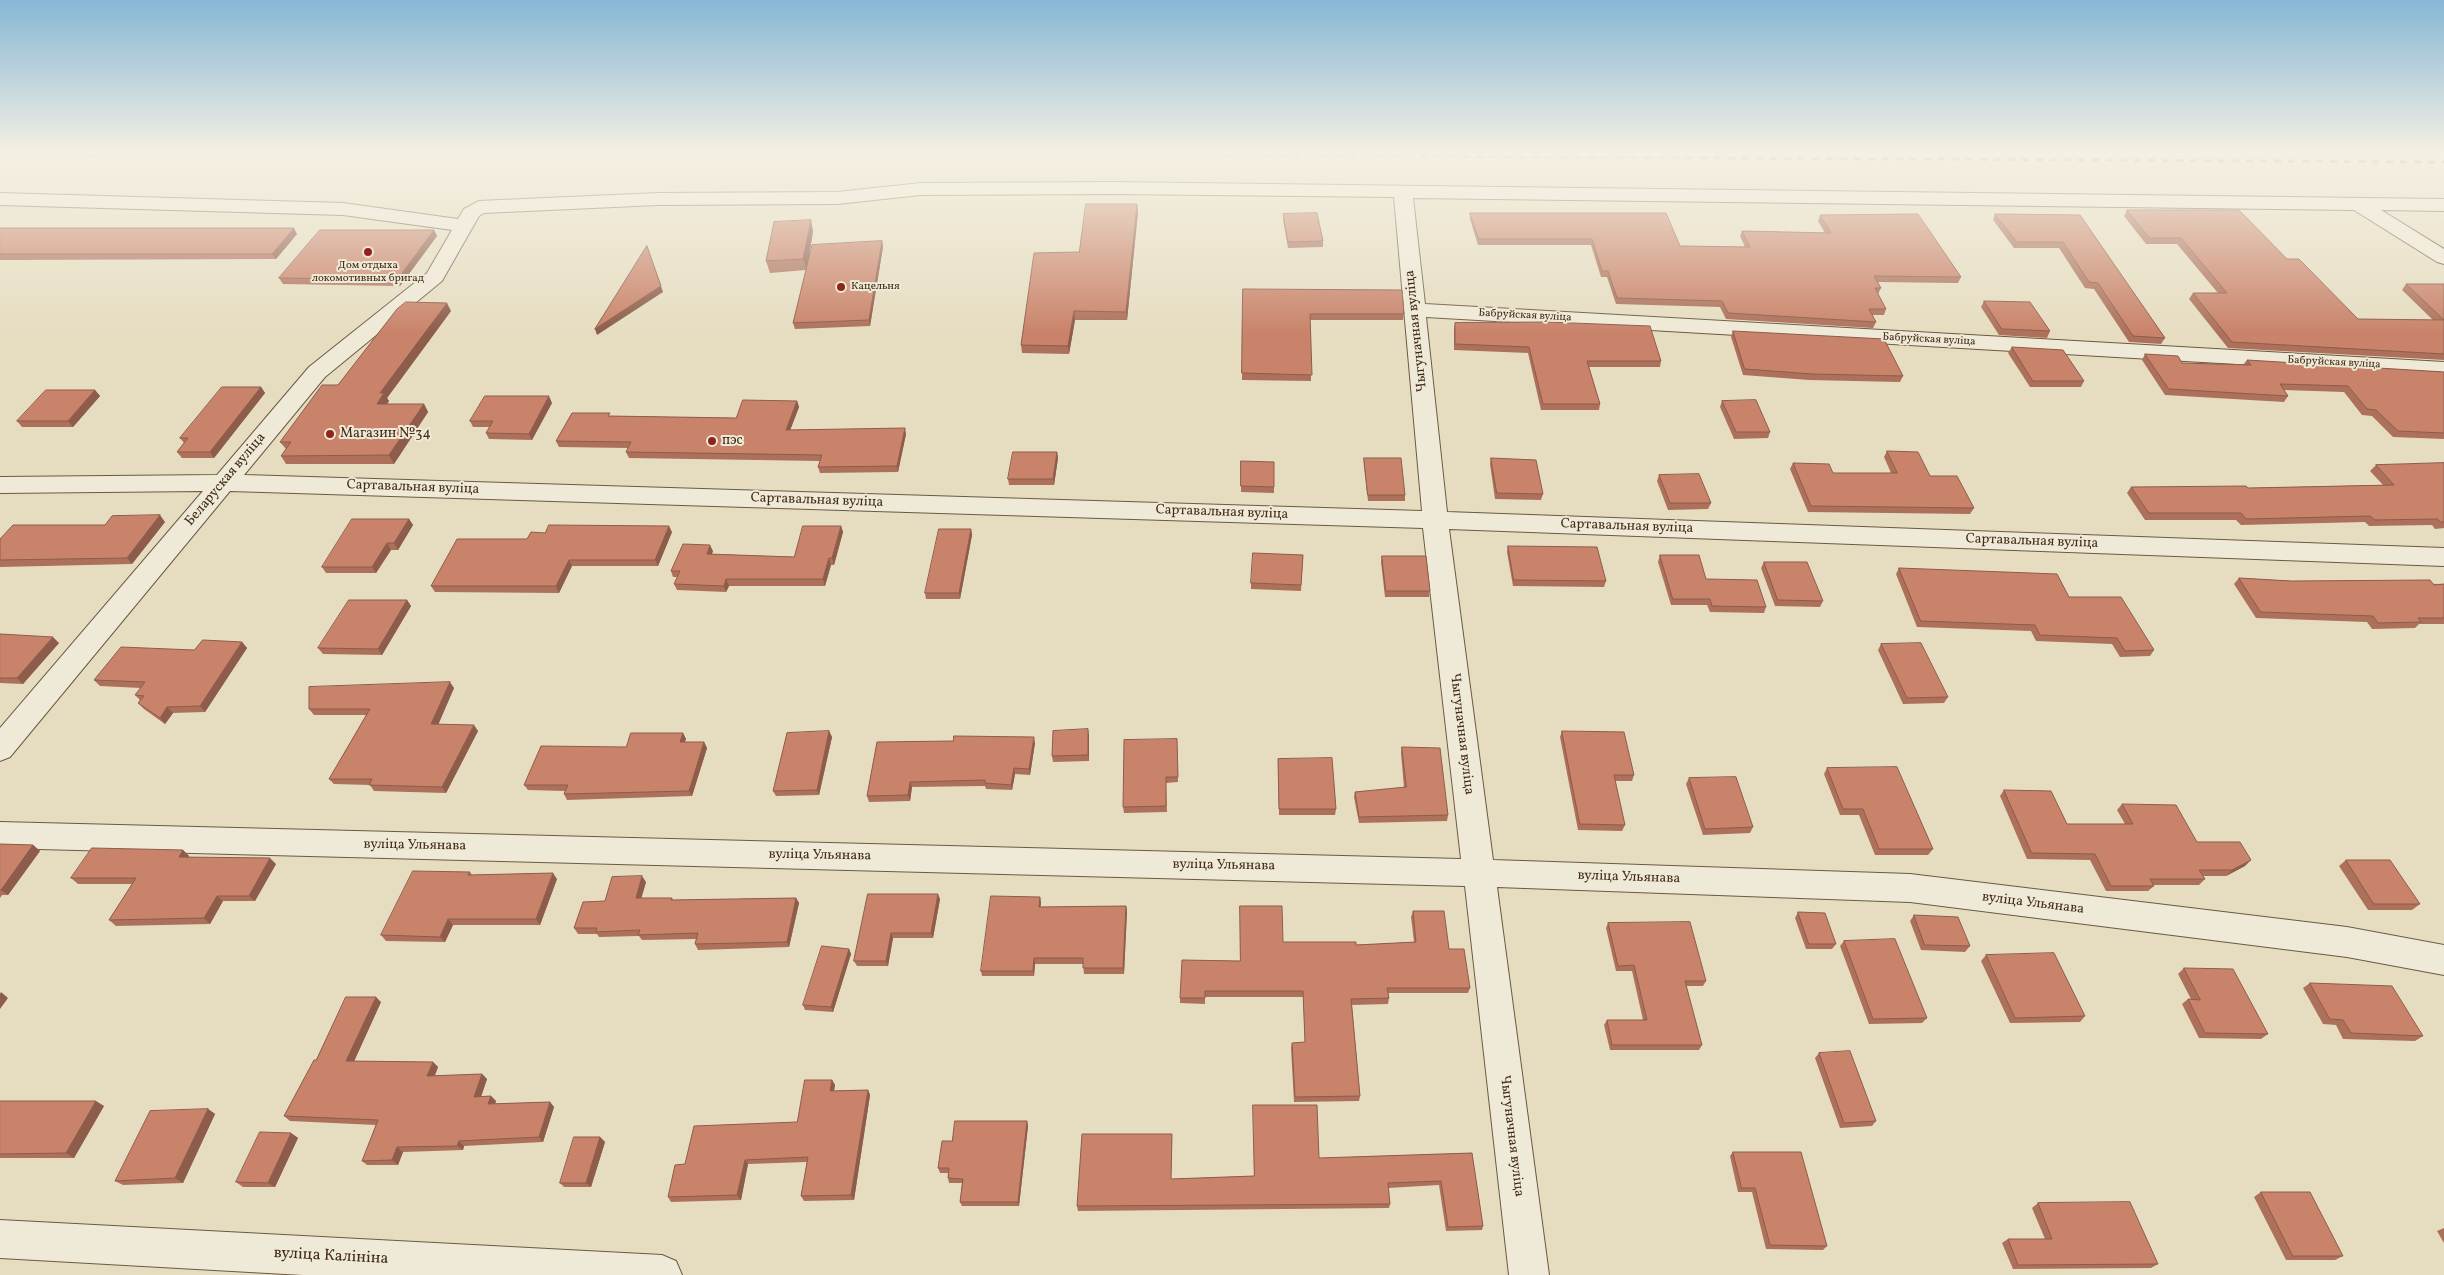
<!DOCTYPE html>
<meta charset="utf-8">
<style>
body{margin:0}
canvas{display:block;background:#e6ddc1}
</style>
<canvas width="2444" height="1275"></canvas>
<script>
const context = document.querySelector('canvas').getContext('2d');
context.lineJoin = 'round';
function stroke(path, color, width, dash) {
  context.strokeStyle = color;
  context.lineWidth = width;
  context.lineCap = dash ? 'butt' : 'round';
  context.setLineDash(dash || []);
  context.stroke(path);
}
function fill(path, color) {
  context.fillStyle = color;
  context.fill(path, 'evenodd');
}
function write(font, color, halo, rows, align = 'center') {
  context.font = font + ' Vollkorn,serif';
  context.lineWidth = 4;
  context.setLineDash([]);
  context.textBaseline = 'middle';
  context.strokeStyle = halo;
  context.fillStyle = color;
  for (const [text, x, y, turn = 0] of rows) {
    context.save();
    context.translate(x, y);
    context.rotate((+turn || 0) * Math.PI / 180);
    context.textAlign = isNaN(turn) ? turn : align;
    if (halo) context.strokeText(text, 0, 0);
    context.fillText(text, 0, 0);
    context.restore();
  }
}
const minor = new Path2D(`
 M1113 182 2444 199V211L2381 210 2444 249V264L2437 262 2354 210 1413 198 1425 304 2444 362V376L1426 317 1447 512 2444 548V566L1449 529 1493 860 1910 874 2347 927 2444 945V975L2347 957 1910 902 1497 887 1549 1275H1509L1465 886 0 848V822L1461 859 1423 528 230 491 10 757 0 761V728L203 491 0 493V477L217 475 309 367 427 273 452 230 343 215 0 205V193L343 203 458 219 464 209 479 201 658 193 837 192 921 183ZM1113 194 1394 197 1422 511 244 475 325 377 442 281 479 216 484 213 658 205 837 204 921 195Z
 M0 1220 662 1255 676 1261 682 1275H303L0 1258Z`);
stroke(minor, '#6c5942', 2);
fill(minor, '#efe9d7');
stroke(new Path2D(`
 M1042 154 2444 162
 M90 156 124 154`), '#432d18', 3, [7, 7]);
fill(new Path2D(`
 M1137 204 1138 212 1127 320H1075L1069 354 1022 353 1021 345 1079 252Z
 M2127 210 2287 259 2358 319 2433 320 2402 290 2406 284H2444V360L2228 348 2189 299 2193 293H2218L2177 244H2146L2124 216Z
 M1470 213 1680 246 1745 247 1740 236 1742 231 1825 233 1818 221 1820 215 1961 277 1958 283 1878 282 1881 288 1878 294 1886 309 1884 315H1872L1876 322 1873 328 1726 319 1720 307 1616 304 1607 277H1601L1591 245H1478L1470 219Z
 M1283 214 1323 241V247L1288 248 1283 220Z
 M1995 214 2080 215 2165 338 2161 344 2129 342 2094 289 2085 288 2059 248H2014L1993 220Z
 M0 228 297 234 276 259 0 260Z
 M434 230 437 236 400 286 283 284 279 278Z
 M813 231 809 255 882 241 883 247 870 326 795 329 793 323 806 270 770 273 766 261Z
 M1243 289 1404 314 1403 320H1310L1311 381 1242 380Z
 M1984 301 2050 331 2047 338 1999 335 1981 307Z
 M451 311 387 398 389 401 387 404H424L428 412 394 464H286L281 456 286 449 280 442 338 385Z
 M1455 323 1661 361 1660 367H1589L1600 404 1599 410H1541L1528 353 1454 350V329Z
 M1733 331 1903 376 1900 382 1809 380 1743 375 1731 337Z
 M2012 347 2084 381 2081 387H2030L2008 353Z
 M2145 354 2182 363 2243 365 2247 360 2444 372V439L2393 437 2372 416 2362 415 2344 392 2284 390 2288 396 2284 402 2165 395 2142 360Z
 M261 387 265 393 214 458H182L177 452 184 443 180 438Z
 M95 390 100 396 73 427H22L17 421Z
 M797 401 799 407 790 430 906 434 898 472 820 473 818 467 820 461 629 458 626 452 628 448 559 447 556 441 611 416 736 418Z
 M1722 401 1770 432 1768 438 1734 439 1720 407Z
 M552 403 532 440 489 439 486 433 490 427H473L470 421Z
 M1887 451 1930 476 1974 508 1970 514 1808 512 1790 469 1793 463 1833 473H1891L1884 457Z
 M1057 452 1058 458 1054 485H1009L1008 479Z
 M1364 458 1405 495V501H1368L1364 464Z
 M1491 458 1543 494 1541 500 1495 499 1490 464Z
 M1241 461 1274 487V493L1241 492Z
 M2444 463V528L2435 529 2432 525 2369 526 2365 522 2241 525 2236 520H2145L2127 493 2131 487 2248 488 2383 485 2370 471 2376 465Z
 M1659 475 1711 503 1708 509 1668 510 1657 481Z
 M409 519 413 525 398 550H391L376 573H326L322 567Z
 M165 522 132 564 0 567V539L105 525Z
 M841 526 843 532 834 565H831L825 586H729L726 592 677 590 674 584 678 577H673L671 571 713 551 712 554 794 557Z
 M971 529 972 535 960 599H926L925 593Z
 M672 532 658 566H572L559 593 435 592 431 586 527 539 545 533Z
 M1508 546 1606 581 1604 587 1513 586 1507 552Z
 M1303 555 1301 591 1251 589V583Z
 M1660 555 1706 579 1766 607 1764 613 1710 612 1707 605H1671L1658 562Z
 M1382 556 1430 591 1429 597H1385L1381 562Z
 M1764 562 1823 601 1820 607 1775 606 1761 568Z
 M1899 568 2069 597 2154 650 2150 656 2120 657 2112 644 2036 641 2031 631 1917 627 1896 574Z
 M2239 578 2291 581 2444 584V624H2419L2415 628 2372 629 2367 622 2256 618 2234 584Z
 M407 600 411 606 382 655 323 654 318 648Z
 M0 634 59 643 23 684 0 683Z
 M242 642 247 648 205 712 173 713 165 724 144 709 138 703 140 700 135 695 141 688 100 686 94 680 194 650Z
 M1881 644 1948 697 1944 703 1903 704 1878 650Z
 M454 688 438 724 478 731 446 793 374 791 370 785 334 784 329 779 366 715H314L309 709Z
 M829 731 832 737 819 795 776 796 773 791Z
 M1562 731 1634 775 1632 781H1615L1625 825 1622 831 1578 830 1560 737Z
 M683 733 686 739 684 742H704L707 748 692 796 567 800 564 794 565 791 528 790 524 785 626 747Z
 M1089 735V761L1053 762 1052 756Z
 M1177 739 1178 782 1166 783 1167 812 1124 813 1123 807Z
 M877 742 1035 743 1030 775 1015 774 1012 790 986 789 985 786 912 787 910 801 869 802 867 796Z
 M1402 747 1448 815 1447 821 1359 823 1354 797 1355 792 1404 788 1401 753Z
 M1278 759 1336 809 1335 815H1279Z
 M1827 768 1933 849 1928 855H1875L1859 815H1840L1824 774Z
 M1689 778 1753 827 1750 833 1703 835 1686 784Z
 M2004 790 2067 824H2125L2117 810 2122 804 2245 866 2226 876H2202L2205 879 2199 885H2153L2154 886 2148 891H2106L2090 860 2027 859 2000 796Z
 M0 844 33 845 40 851 8 895H2L0 898Z
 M183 850 189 856 188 857 276 864 255 901H223L210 924 116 926 109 920 132 884H78L71 878Z
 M2346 860 2420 904 2412 910H2368L2339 866Z
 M470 872 472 875 557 879 540 925H453L445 942 386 941 381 935Z
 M646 882 641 898H672L673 900 796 898 799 903 789 947 698 950 695 944 696 939 642 940 639 936 599 937 597 934H578L574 928 605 901Z
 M868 894 940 899 933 938H893L888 966H857L854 961Z
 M1040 897 1041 903 1040 907 1126 906 1127 911 1124 974H1084L1083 964H1035L1034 976H982L981 971Z
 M1413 911 1449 949 1470 988 1468 993H1388L1389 998 1388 1004 1352 1005 1360 1096 1359 1101 1294 1102 1291 1048 1292 1043 1305 1042 1303 997H1205V1004L1180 1003V998L1239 961 1356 945 1414 942 1411 917Z
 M1798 912 1836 944 1832 949H1806L1795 918Z
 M1914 915 1970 946 1965 952 1921 950 1910 921Z
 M1608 923 1706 981 1703 986H1686L1702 1045 1699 1050H1610L1604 1025 1607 1020H1643L1632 971H1616L1606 928Z
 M1844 941 1927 1018 1922 1023 1869 1024 1840 946Z
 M849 949 851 954 833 1012 805 1010 803 1005Z
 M1986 955 2085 1016 2080 1022 2010 1023 1981 961Z
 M2184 968 2268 1034 2261 1039 2199 1038 2182 1004 2188 999H2191L2178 974Z
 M2310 983 2423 1036 2415 1041 2343 1039 2336 1025 2323 1024 2303 988Z
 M381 1002 354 1061 433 1062 438 1067 435 1076 482 1074 487 1079 481 1097 491 1096 496 1101 495 1104 550 1102 554 1107 543 1142 464 1146 463 1150 403 1152 398 1165H367L362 1161 376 1125 290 1121 284 1116 316 1060Z
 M1819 1053 1876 1121 1872 1126 1840 1128 1815 1058Z
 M832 1080 835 1085 834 1091 868 1090 870 1095 854 1200 804 1201 801 1196 807 1162 748 1164 741 1200 671 1202 668 1197 685 1164 797 1122Z
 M0 1101 104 1106 74 1158H0Z
 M208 1109 215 1114 183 1183 123 1185 115 1181Z
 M1027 1121 1028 1126 1019 1206H962L960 1202 962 1183H949L948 1178 949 1173H940L938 1168 952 1141Z
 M291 1133 298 1138 275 1187H243L236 1182Z
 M600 1137 605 1142 591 1187H564L560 1183Z
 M1172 1139 1171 1179 1253 1176 1319 1158 1472 1153 1483 1226 1482 1230 1446 1231 1439 1185 1388 1188 1390 1204 1389 1208 1078 1211 1077 1206Z
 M1733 1152 1827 1246 1823 1250 1766 1249 1752 1192H1738L1730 1156Z
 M2261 1192 2343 1256 2335 1260H2286L2254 1197Z
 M2038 1203 2158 1264 2151 1268 2013 1269 2002 1243 2008 1239H2045L2032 1208Z
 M2444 1228V1243L2437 1231Z`), '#ad715b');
fill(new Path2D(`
 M1137 204 1138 212 1127 320 1126 312Z
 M811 220 813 231 807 270 803 259Z
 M294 228 297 234 276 259 272 254Z
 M434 230 437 236 400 286 397 280Z
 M882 241 883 247 870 326 869 320Z
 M647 246 663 292 597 335 595 329Z
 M447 303 451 311 387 398 389 401 382 412 377 404 380 393Z
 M1074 311 1075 320 1069 354 1068 346Z
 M261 387 265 393 214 458 210 452Z
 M95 390 100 396 73 427 68 421Z
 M549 396 552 403 532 440 529 434Z
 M797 401 799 407 788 436 786 430Z
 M424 404 428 412 394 464 389 455Z
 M905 428 906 434 898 472 897 466Z
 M1057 452 1058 458 1054 485 1053 479Z
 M160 515 165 522 132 564 127 558Z
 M409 519 413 525 398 550 394 543Z
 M669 526 672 532 658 566 655 560Z
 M841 526 843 532 834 565 832 558Z
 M971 529 972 535 960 599 959 593Z
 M387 543 391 550 376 573 372 567Z
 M710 545 713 551 709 560 707 554Z
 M829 558 831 565 825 586 823 579Z
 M569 560 572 566 559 593 556 586Z
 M726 579 729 586 726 592 724 586Z
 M407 600 411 606 382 655 378 649Z
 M53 637 59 643 23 684 17 678Z
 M242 642 247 648 205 712 200 706Z
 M450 682 454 688 436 730 431 724Z
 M167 707 173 713 165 724 160 718Z
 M474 725 478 731 446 793 442 787Z
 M1088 729 1089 735V761L1088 755Z
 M829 731 832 737 819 795 817 790Z
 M683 733 686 739 683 748 680 742Z
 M1034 737 1035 743 1030 775 1029 769Z
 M704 742 707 748 692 796 689 791Z
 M1014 768 1015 774 1012 790 1011 785Z
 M910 782 912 787 910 801 908 795Z
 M33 845 40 851 8 895 1 890Z
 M183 850 189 856 185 863 179 857Z
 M270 858 276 864 255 901 249 896Z
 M2251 860 2245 866 2226 876 2232 870Z
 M553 873 557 879 540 925 536 919Z
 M642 876 646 882 640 903 636 898Z
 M938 894 940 899 933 938 931 933Z
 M217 896 223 901 210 924 204 918Z
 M1040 897 1041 903 1040 912 1039 907Z
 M796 898 799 903 789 947 787 942Z
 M1126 906 1127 911 1124 974 1123 968Z
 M448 919 453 925 445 942 440 937Z
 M891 933 893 938 888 966 886 961Z
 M849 949 851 954 833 1012 831 1007Z
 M1034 958 1035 964 1034 976 1033 971Z
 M1 992 8 998 0 1009V994Z
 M376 997 381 1002 352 1066 346 1061Z
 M433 1062 438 1067 432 1081 427 1076Z
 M482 1074 487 1079 479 1102 474 1097Z
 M832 1080 835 1085 833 1096 830 1091Z
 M868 1090 870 1095 854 1200 851 1195Z
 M491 1096 496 1101 493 1109 488 1104Z
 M96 1101 104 1106 74 1158 66 1153Z
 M550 1102 554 1107 543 1142 539 1137Z
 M208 1109 215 1114 183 1183 175 1178Z
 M1027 1121 1028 1126 1019 1206 1018 1202Z
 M291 1133 298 1138 275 1187 268 1183Z
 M600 1137 605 1142 591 1187 586 1183Z
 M459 1141 464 1146 463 1150 457 1146Z
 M397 1147 403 1152 398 1165 392 1160Z
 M745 1160 748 1164 741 1200 737 1195Z`), '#8d5c4a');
const building = new Path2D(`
 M1086 204H1137L1126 312 1074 311 1068 346 1021 345 1034 253 1079 252Z
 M2127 210H2239L2287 259H2299L2358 319 2444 320 2406 284H2444V354L2232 342 2193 293H2227L2181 238H2150Z
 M1317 213 1323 241 1288 242 1283 214Z
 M1470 213H1666L1680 246 1750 247 1742 231 1831 233 1820 215 1918 214 1961 277 1874 276 1881 288H1875L1886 309H1869L1876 322 1728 313 1722 301 1617 298 1608 271H1602L1592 239H1479Z
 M1995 214 2080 215 2165 338 2133 336 2098 283 2089 282 2063 242H2017Z
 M811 220 803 259 766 261 774 222Z
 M0 228H294L272 254H0Z
 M320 230H434L397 280 279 278Z
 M882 241 869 320 793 323 812 245Z
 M647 246 661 286 595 329Z
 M1243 289 1402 290 1404 314H1310L1312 375 1242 373Z
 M1984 301 2030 302 2050 331 2002 329Z
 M406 302 447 303 380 393H384L377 404H424L389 455 281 456 291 442H280L322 385H338L397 309Z
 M1546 322 1650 326 1661 361H1587L1600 404H1543L1529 347 1455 344V323Z
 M1733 331 1884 339 1903 376 1812 374 1745 369Z
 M2012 347 2063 350 2084 381H2033Z
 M2145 354 2178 356 2182 363 2251 365 2247 360 2444 372V433L2398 431 2376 410 2367 409 2348 386 2280 384 2288 396 2169 389Z
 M222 387H261L210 452H177L188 438H180Z
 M46 390H95L68 421H17Z
 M485 396H549L529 434 486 433 493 421H470Z
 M743 400 797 401 786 430 905 428 897 466 818 467 822 455 626 452 631 442 556 441 572 413H610L608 416 736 418Z
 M1756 400 1770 432H1736L1722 401Z
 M1887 451 1918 452 1930 476H1957L1974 508 1811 506 1793 463 1829 464 1833 473H1897Z
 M1013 452H1057L1053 479H1008Z
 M1364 458H1401L1405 495H1368Z
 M1491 458 1536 460 1543 494 1497 493Z
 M1241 461 1274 462V487L1241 486Z
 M2444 463V522H2441L2437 519 2375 520 2370 516 2246 519 2241 513H2149L2131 487 2246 486 2248 488 2394 485 2376 465Z
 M1699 474 1711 503H1670L1659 475Z
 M160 515 127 558 0 560V539L13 525H105L112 516Z
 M352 519H409L394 543H387L372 567H322Z
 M549 525 669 526 655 560H569L556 586H431L457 539H527L531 532 545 533Z
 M803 526H841L832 558H829L823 579H726L724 586 674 584 680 571H671L683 544 710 545 707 554 794 557Z
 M939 529H971L959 593H925Z
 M1508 546 1597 547 1606 581 1514 580Z
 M1253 553 1303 555 1301 585 1251 583Z
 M1660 555H1699L1706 579 1757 580 1766 607 1712 606 1710 599H1673Z
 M1382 556H1426L1430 591H1386Z
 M1764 562H1807L1823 601 1778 600Z
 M1899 568 2057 574 2069 597H2121L2154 650 2125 651 2117 638 2040 635 2035 625 1921 621Z
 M2239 578 2291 581 2430 580 2434 585 2444 584V618H2418L2421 622 2378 623 2373 616 2261 612Z
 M349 600H407L378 649 318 648Z
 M0 634 53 637 17 678H0Z
 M203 640 242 642 200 706 167 707 160 718 138 703 144 696 135 695 145 682 94 680 121 647 194 650Z
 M1921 643 1948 697 1907 698 1881 644Z
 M450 682 431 724 474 725 442 787 369 785 372 779H329L370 709H309V687Z
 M1088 729V755L1052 756 1053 731Z
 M829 731 817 790 773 791 787 733Z
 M1562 731 1624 732 1634 775H1614L1625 825 1580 824Z
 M631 733H683L680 742H704L689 791 564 794 568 785H524L541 746 626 747Z
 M954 736 1034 737 1029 769 1014 768 1011 785 985 783V780L910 782 908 795 867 796 877 742 953 741Z
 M1177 739 1178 777H1166V806L1123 807 1124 740Z
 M1402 747 1440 748 1448 815 1359 817 1355 792 1406 787Z
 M1332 758 1336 809H1279L1278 759Z
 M1897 767 1933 849H1879L1863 809H1843L1827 768Z
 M1736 777 1753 827 1705 829 1689 778Z
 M2004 790 2051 791 2067 824H2133L2122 804 2176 805 2197 842H2240L2251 860 2232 870H2199L2205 879H2150L2154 886H2111L2095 854 2032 853Z
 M0 844 33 845 1 890H0Z
 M92 848 183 850 179 857 270 858 249 896H217L204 918 109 920 136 878H71Z
 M2346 860H2390L2420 904H2374Z
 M413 871 470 872 468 875 553 873 536 919H448L440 937 381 935Z
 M642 876 636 898H672L671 900 796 898 787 942 695 944 698 933 638 935 640 930 596 932 597 928H574L583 902 605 901 612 877Z
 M868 894H938L931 933H891L886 961H854Z
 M991 896 1040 897 1039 907 1126 906 1123 968H1083V958H1034L1033 971H981Z
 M1240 906H1282L1283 942H1356V945L1416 942 1413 911H1444L1449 949H1464L1470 988H1387L1389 998 1351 999 1360 1096 1295 1097 1292 1043 1305 1042 1303 991H1205V998H1180L1182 960 1240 961Z
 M1798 912 1825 913 1836 944H1809Z
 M1914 915 1958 917 1970 946 1925 945Z
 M1690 922 1706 981H1685L1702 1045H1612L1607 1020H1647L1634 965 1618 966 1608 923Z
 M1895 939 1927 1018 1873 1019 1844 941Z
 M822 946 849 949 831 1007 803 1005Z
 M2054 953 2085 1016 2015 1018 1986 955Z
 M2184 968 2233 969 2268 1034 2205 1033 2188 999 2200 1000Z
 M2310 983 2392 986 2423 1036 2351 1033 2343 1020 2330 1019Z
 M346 997H376L346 1061 433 1062 427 1076 482 1074 474 1097 491 1096 488 1104 550 1102 539 1137 459 1141 457 1146 397 1147 392 1160 362 1161 378 1120 284 1116 314 1060H316Z
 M1850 1051 1876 1121 1844 1123 1819 1053Z
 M805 1080H832L830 1091 868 1090 851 1195 801 1196 808 1157 745 1160 737 1195 668 1197 675 1165 685 1164 694 1126 797 1122Z
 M0 1101H96L66 1153 0 1154Z
 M1253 1105H1317L1319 1158 1472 1153 1483 1226 1448 1227 1441 1181 1388 1183 1390 1204 1077 1206 1082 1134H1172L1171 1179 1254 1176Z
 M208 1109 175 1178 115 1181 150 1111Z
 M955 1121H1027L1018 1202H960L963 1179 948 1178 949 1168H938L942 1141H952Z
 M260 1132 291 1133 268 1183 236 1182Z
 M574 1137H600L586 1183H560Z
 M1733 1152H1801L1827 1246 1770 1245 1755 1188H1742Z
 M2261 1192H2310L2343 1256H2293Z
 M2130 1202 2158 1264 2018 1265 2008 1239H2052L2038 1203Z`);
fill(building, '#c9836a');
stroke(building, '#8d5c4a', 1);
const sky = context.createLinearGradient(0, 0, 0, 333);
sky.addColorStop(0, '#87b7d5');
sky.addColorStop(0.46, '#f4f0e3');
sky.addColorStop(1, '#f4f0e300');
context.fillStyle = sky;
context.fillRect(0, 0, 2444, 333);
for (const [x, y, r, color] of [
 [368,252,5,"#8f2418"],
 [841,287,5,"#8f2418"],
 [330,434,5,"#8f2418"],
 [712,441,5,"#8f2418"]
]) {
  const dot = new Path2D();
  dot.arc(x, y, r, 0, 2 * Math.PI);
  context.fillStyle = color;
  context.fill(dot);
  stroke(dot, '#efe9d7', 2);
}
write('11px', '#432d18', '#efe9d7', [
 ["Дом отдыха",368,266],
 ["локомотивных бригад",368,279],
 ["Кацельня",851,287,"left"]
]);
write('11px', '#432d18', '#efe9d7', [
 ["Бабруйская вуліца",1525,316,3],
 ["Бабруйская вуліца",1929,340,3],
 ["Бабруйская вуліца",2334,363,3]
]);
write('14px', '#432d18', '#efe9d7', [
 ["Чыгуначная вуліца",1417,331,-96],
 ["Беларуская вуліца",226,480,-50],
 ["Сартавальная вуліца",413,488,2],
 ["Сартавальная вуліца",817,501,2],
 ["Сартавальная вуліца",1222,513,2],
 ["Сартавальная вуліца",1627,527,2],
 ["Сартавальная вуліца",2032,542,2],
 ["Чыгуначная вуліца",1461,734,83],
 ["вуліца Ульянава",415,846,1],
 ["вуліца Ульянава",820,856,1],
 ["вуліца Ульянава",1224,866,1],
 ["вуліца Ульянава",1629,878,2],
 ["вуліца Ульянава",2033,904,7],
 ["Чыгуначная вуліца",1511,1136,83]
]);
write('14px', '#432d18', '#efe9d7', [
 ["Магазин №34",340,434],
 ["пэс",722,441]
], 'left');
write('16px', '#432d18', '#efe9d7', [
 ["вуліца Калініна",331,1257,3]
]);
</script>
